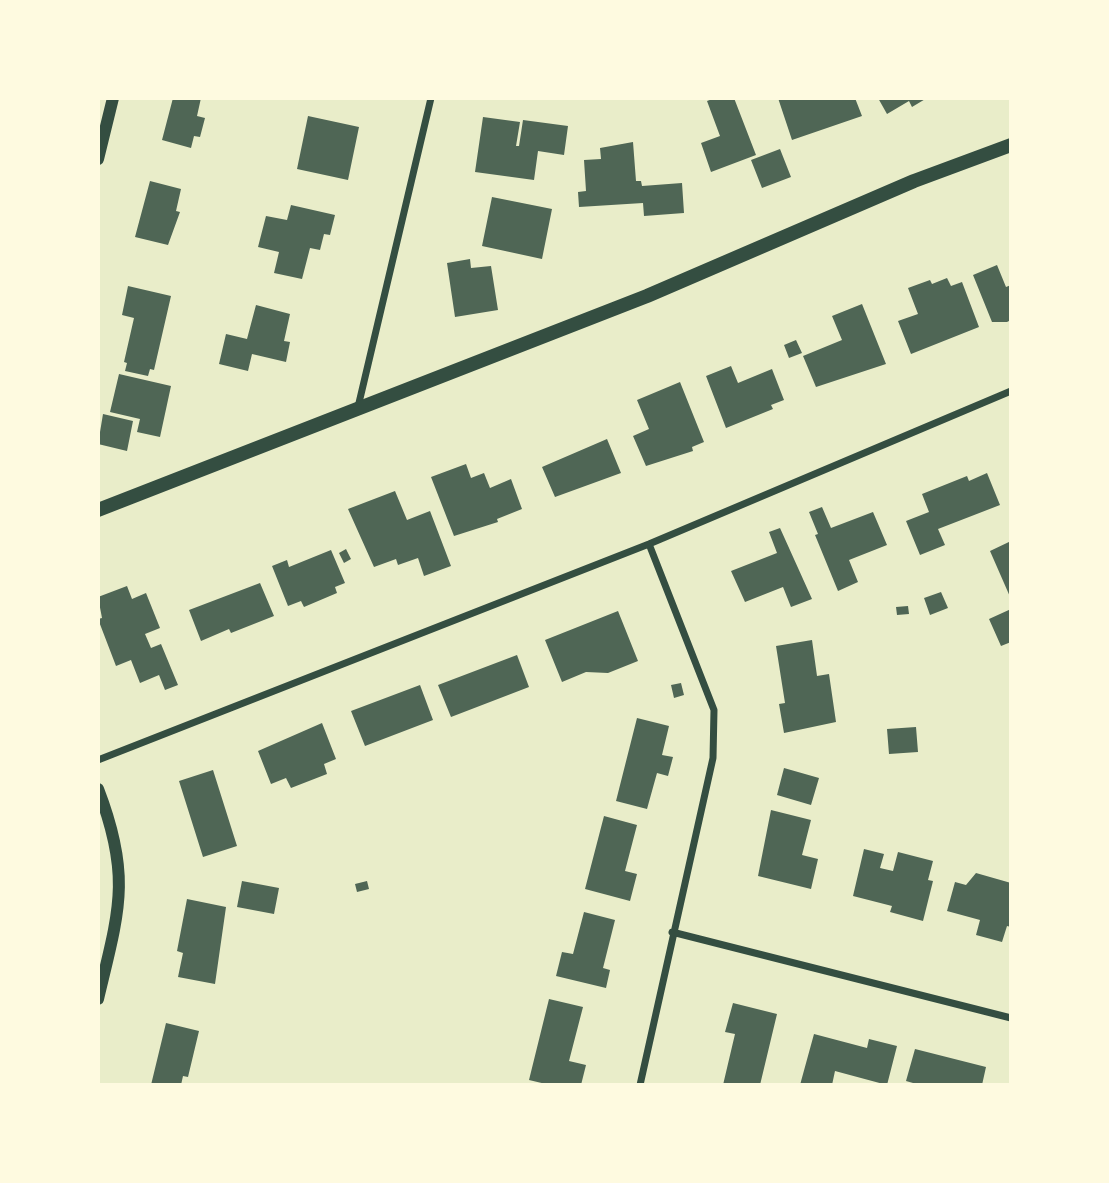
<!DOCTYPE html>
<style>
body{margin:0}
#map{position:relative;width:1109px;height:1183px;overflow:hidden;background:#e9edc9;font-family:Bitter,serif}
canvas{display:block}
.frame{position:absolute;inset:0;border:100px solid #fefae0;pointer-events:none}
</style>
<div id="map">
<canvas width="1109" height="1183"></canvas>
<div class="frame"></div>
</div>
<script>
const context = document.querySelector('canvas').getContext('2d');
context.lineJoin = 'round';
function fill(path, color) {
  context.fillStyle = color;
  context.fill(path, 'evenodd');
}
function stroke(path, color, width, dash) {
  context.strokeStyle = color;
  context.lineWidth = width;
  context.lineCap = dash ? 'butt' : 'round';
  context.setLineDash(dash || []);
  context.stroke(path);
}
fill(new Path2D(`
 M173 98H201L197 116 205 118 200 137 194 136 191 148 162 140Z
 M715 98H734L756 155 711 172 701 143 720 136 707 101Z
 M778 98H855L862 116 792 140Z
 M878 98H927L912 107 909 101 887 114Z
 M308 116 359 127 348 180 297 169Z
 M483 117 520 122 516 146H519L523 120 568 126 564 155 538 151 534 180 475 172Z
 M633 142 636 181H641L642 186 682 183 684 213 644 216 643 203 579 207 578 192 586 191 584 160 601 159 600 148Z
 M780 149 791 177 762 188 751 160Z
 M150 181 181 189 176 211 180 212 168 245 135 237Z
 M492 197 552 209 542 259 482 246Z
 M291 205 335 215 330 235 324 234 320 250 310 248 302 279 274 273 279 252 258 247 266 216 287 220Z
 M470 259 471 268 491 266 498 310 455 317 447 263Z
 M997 265 1006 287 1011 285V320L1007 322H992L973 275Z
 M947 278 951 286 962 282 979 327 911 354 898 321 918 314 908 288 930 280 932 284Z
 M128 286 171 296 154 370 150 369 148 376 125 371 127 363 124 362 134 318 122 315Z
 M862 304 886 364 816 387 803 356 842 340 832 316Z
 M256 305 290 314 284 341 290 342 286 362 252 354 248 371 219 364 226 334 247 339Z
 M796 340 802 353 789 358 784 345Z
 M731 366 738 383 772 369 784 400 771 405 773 409 726 428 706 376Z
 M119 374 171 386 160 437 137 432 140 419 110 412Z
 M680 382 704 442 692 447 693 451 646 466 633 436 649 429 637 400Z
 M103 414 133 421 127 451 98 444Z
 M607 439 621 473 555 497 542 467Z
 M466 464 471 478 484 473 490 488 511 479 522 509 497 519 498 522 454 536 431 477Z
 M987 473 1000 505 938 529 945 545 920 555 906 521 929 512 922 494 967 476 969 481Z
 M395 491 407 520 430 511 451 566 424 576 418 558 398 565 396 559 374 567 348 509Z
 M822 507 831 528 873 512 887 545 849 560 858 582 838 591 815 535 818 534 809 512Z
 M780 528 812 599 791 607 783 587 745 602 731 571 777 553 769 532Z
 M1011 541V599L990 551Z
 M346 549 351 559 344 563 339 553Z
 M331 550 345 583 335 587 337 593 304 607 301 601 288 606 272 566 287 560 289 567Z
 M260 583 274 616 231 633 229 629 201 641 189 610Z
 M127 586 132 599 146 593 160 628 145 634 151 648 161 644 178 685 165 690 159 675 140 683 131 660 116 666 98 619 102 618 98 597Z
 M941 592 948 608 930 615 924 598Z
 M908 606 909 614 897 615 896 607Z
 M1011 609V642L1001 646 989 619Z
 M618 611 638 661 608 673 586 672 562 682 545 640Z
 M812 640 817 676 829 674 836 722 784 733 779 704 785 703 776 646Z
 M517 655 529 687 451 717 438 685Z
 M681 683 684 695 674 698 671 685Z
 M420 685 433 720 365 746 351 711Z
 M637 718 669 726 662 755 673 757 668 776 657 773 647 809 616 801Z
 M322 723 336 759 324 764 327 774 291 788 286 778 271 784 258 751Z
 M916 727 918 752 889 754 887 729Z
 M784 768 819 778 811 805 777 795Z
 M213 770 237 846 203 857 179 781Z
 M771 810 811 820 802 855 818 859 811 889 758 876Z
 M604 816 637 825 625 871 637 874 630 901 585 889Z
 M864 849 884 854 880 868 893 871 898 852 933 861 928 880 933 881 923 921 890 912 892 906 853 896Z
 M976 873 1011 883V927L1007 926 1002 942 976 935 980 920 947 911 955 882 966 885Z
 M242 881 279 888 274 914 237 907Z
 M367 881 369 889 357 892 355 884Z
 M187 899 226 907 215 984 178 977 183 953 177 951Z
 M584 912 615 920 603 968 610 970 606 988 556 976 562 952 573 954Z
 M549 999 583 1007 569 1061 586 1065 581 1085H550L529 1080Z
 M733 1003 777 1014 760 1085H723L735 1034 725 1032Z
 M166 1023 199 1031 188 1077 183 1076 181 1085H151Z
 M814 1034 867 1048 869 1039 897 1046 887 1085 835 1071 832 1085H800Z
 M915 1049 986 1067 982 1085H920L906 1081Z`), '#4f6655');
stroke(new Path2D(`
 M358 407 431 98
 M98 760 649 544 1011 391
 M672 932 1011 1018
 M640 1085 713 758 714 710 649 544`), '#344e41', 7);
stroke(new Path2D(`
 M98 159 113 98
 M98 789C132 877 119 911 98 999`), '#344e41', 12);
stroke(new Path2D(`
 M98 510 647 296 914 181 1011 145`), '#344e41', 14);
</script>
